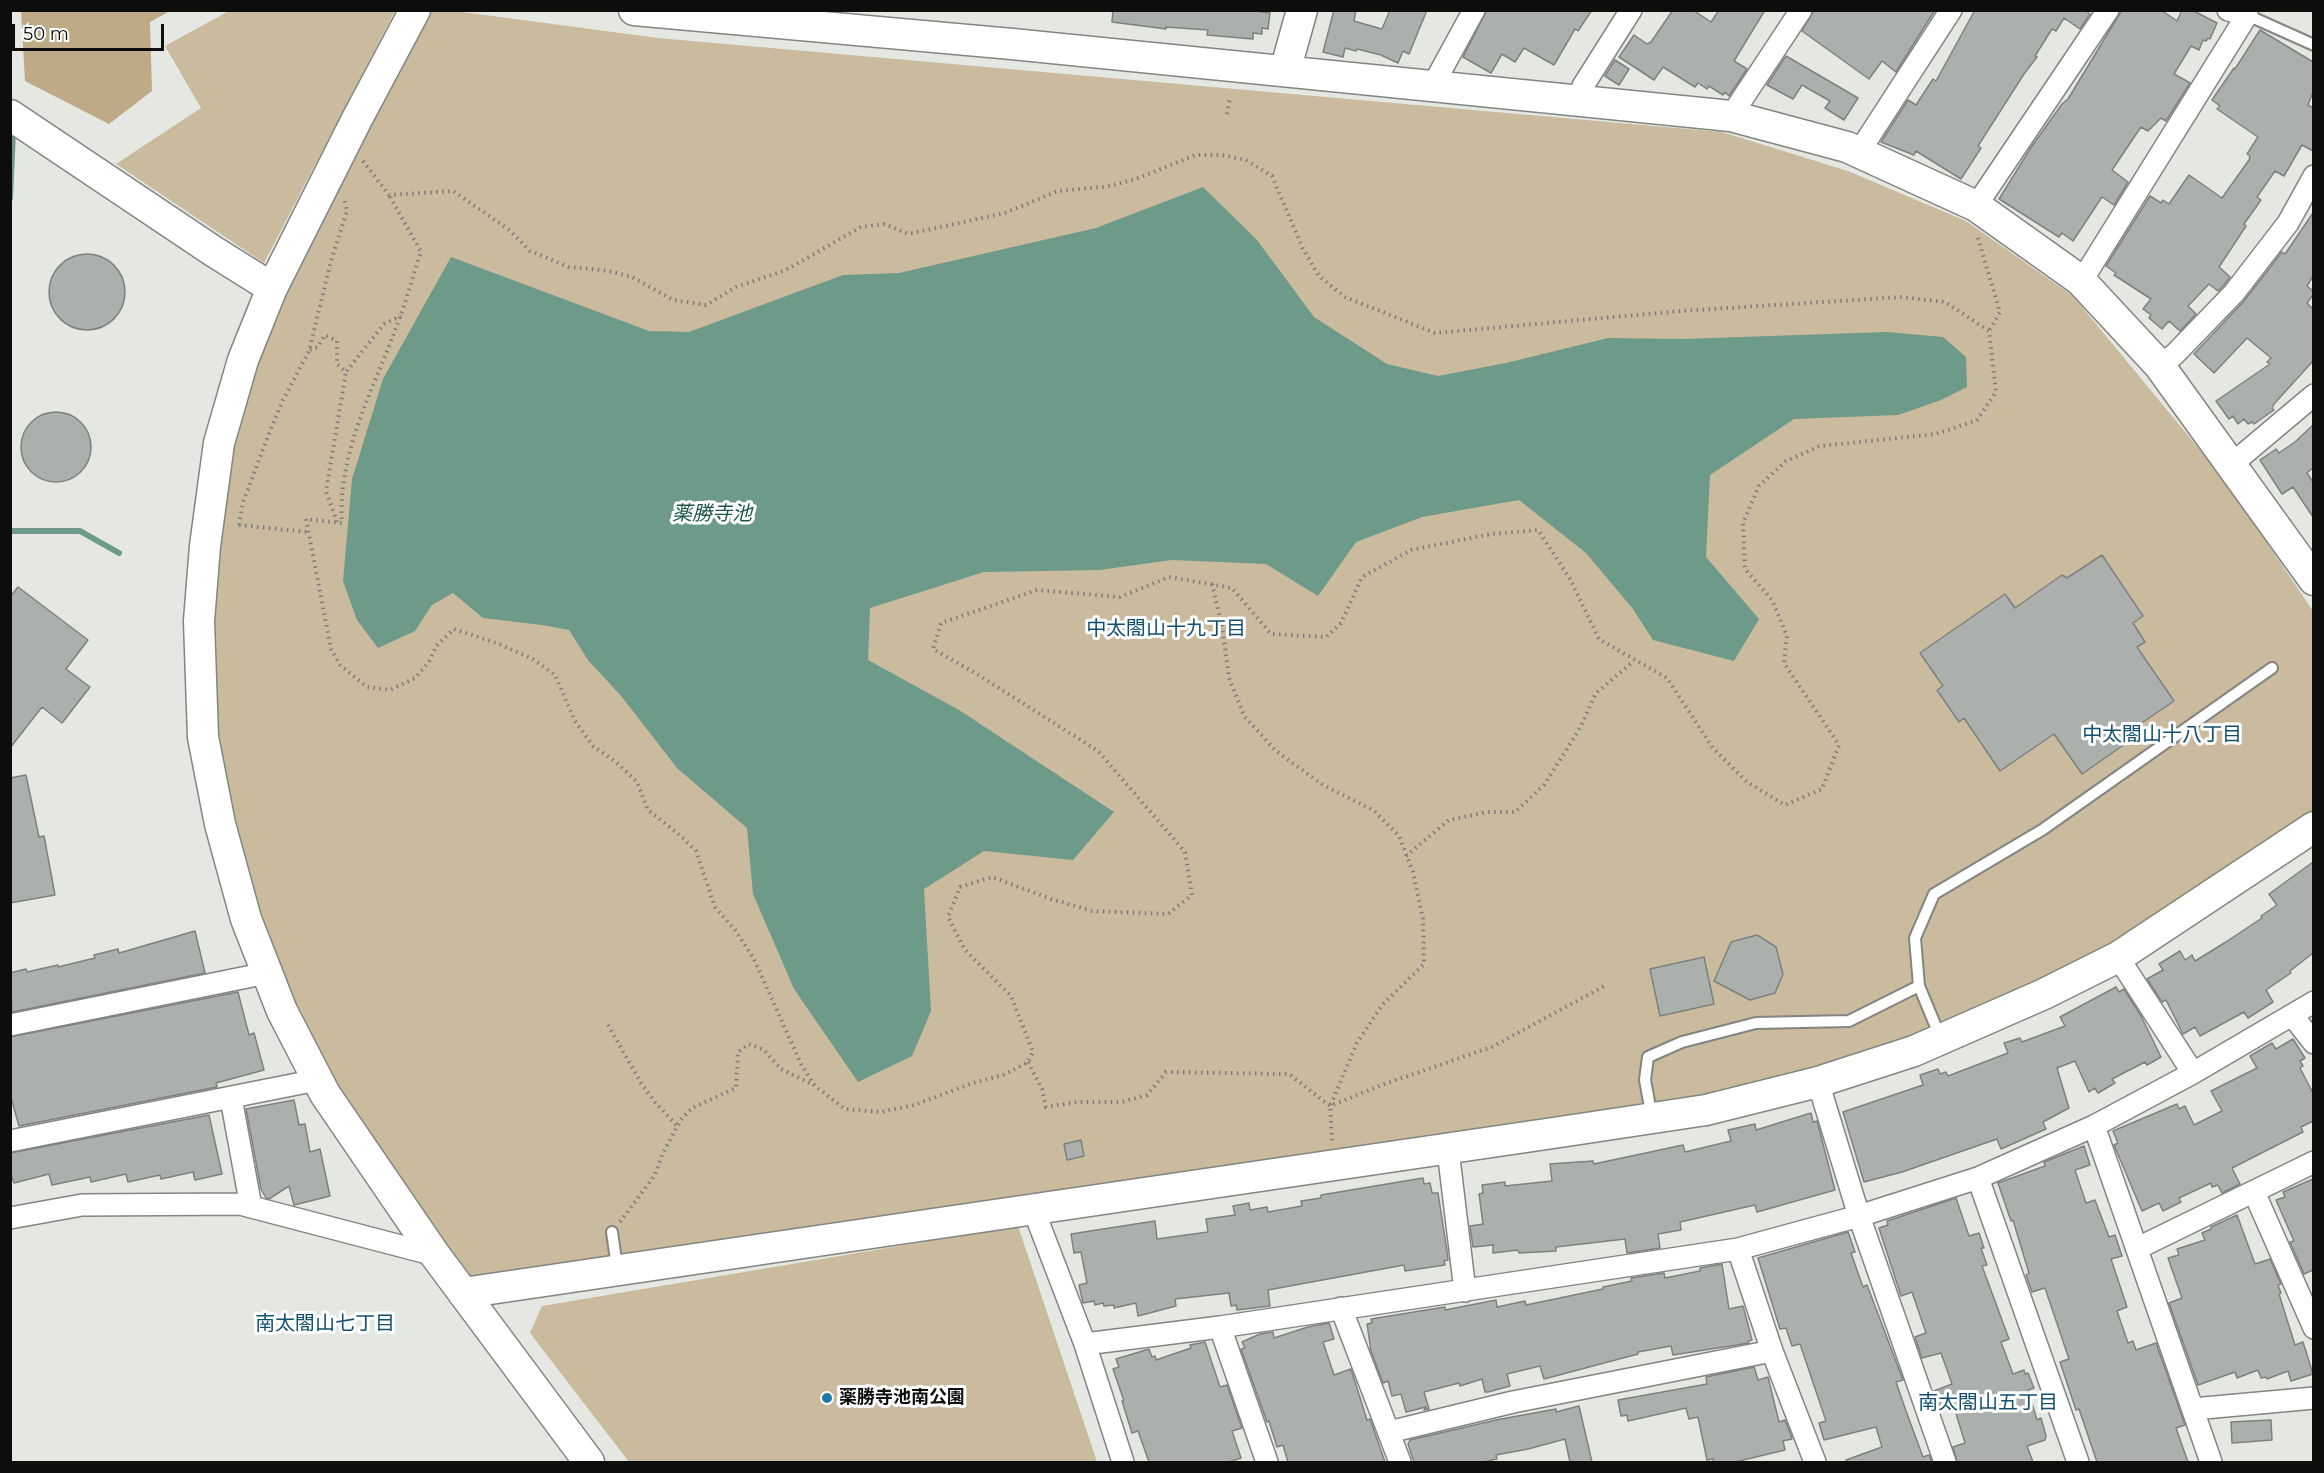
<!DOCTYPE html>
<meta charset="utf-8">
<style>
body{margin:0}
#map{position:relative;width:2324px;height:1473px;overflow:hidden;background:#e5e7e2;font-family:Montserrat,sans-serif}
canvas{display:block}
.frame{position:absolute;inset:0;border:12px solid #0d0d0c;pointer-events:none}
.scale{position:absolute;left:12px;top:24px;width:152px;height:27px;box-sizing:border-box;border:3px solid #0d0d0c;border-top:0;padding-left:8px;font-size:18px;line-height:21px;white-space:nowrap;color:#0d0d0c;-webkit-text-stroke:4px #fff;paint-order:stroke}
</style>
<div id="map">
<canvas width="2324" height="1473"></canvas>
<div class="frame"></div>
<div class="scale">50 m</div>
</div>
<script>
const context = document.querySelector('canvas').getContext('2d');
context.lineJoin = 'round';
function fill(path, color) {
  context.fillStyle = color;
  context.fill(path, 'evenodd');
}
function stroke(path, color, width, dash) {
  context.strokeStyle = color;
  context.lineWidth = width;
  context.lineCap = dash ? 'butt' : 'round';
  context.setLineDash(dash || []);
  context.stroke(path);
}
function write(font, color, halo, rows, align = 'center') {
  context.font = font + ' Montserrat,"Noto Sans JP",sans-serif';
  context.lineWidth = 6;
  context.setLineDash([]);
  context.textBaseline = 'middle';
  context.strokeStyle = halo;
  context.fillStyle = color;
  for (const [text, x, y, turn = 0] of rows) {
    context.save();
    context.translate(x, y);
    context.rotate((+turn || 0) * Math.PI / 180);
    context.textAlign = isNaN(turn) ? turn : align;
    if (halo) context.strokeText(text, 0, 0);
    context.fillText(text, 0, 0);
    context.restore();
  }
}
fill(new Path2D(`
 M229 11H395L264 263 116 164 201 108 165 46Z
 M432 11H455L658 38 1722 132 1848 171 1966 221 2073 296 2223 478 2313 611V826L2115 959 1808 1087 465 1293 329 1100 226 833 205 629 226 453 277 301 356 146Z
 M1018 1226 1097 1462H629L530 1333 542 1306Z`), '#caba9e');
fill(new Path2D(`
 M21 11H170L150 22 152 91 109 124 25 81Z`), '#beaa87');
fill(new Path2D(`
 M1203 187 1257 240 1314 317 1387 364 1438 376 1506 363 1608 338 1683 339 1887 332 1943 337 1966 357 1967 387 1941 400 1898 415 1794 419 1710 475 1706 557 1759 619 1734 661 1653 640 1633 609 1586 553 1519 500 1422 517 1356 542 1318 596 1266 564 1172 560 1099 570 984 572 870 608 868 660 959 710 1114 812 1073 860 984 851 924 889 931 1011 912 1056 858 1082 794 989 753 894 747 828 677 768 622 697 588 660 569 630 542 625 483 618 453 593 432 605 415 631 378 648 357 620 343 581 352 479 383 379 451 257 649 331 689 332 843 275 899 273 1096 228Z`), '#6e9a8a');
stroke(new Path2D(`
 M10 198 13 130
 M10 531H80L119 553`), '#6e9a8a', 6);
const building = new Path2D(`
 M1113 10H1248L1270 13 1268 29 1262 28V34L1253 33V39L1207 35 1208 30 1166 27V29L1112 22Z
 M1334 10H1356L1354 21 1382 29 1390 10H1427L1409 54 1403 51 1398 63 1381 55 1357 49 1356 51 1345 48 1343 57 1323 52Z
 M1487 10H1592L1578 31 1575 29 1554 65 1524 48 1515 62 1502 54 1491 73 1463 57Z
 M1673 10H1693L1711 22 1719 10H1765L1734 61 1747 69 1729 96 1725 92 1723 95 1709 86 1707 89 1698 83 1695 87 1663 67 1654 80 1619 57 1634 35 1647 44 1651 42Z
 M1814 10H1935L1896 72 1882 61 1869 79 1802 31Z
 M1975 10H2085L2090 14 2080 29 2064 18 2056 31 2052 29 2035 56 2037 57 2024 74 1978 146 1981 148 1961 179 1916 151 1914 155 1881 142 1908 100 1916 105 1933 79 1936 81Z
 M2122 10H2161L2177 21 2182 10H2192L2217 23 2210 39 2208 38 2206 41 2203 40 2199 50 2191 46 2174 74 2190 83 2166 121 2161 118 2148 131 2141 127 2112 170 2128 182 2114 205 2102 197 2073 241 2062 233 2059 237 1999 199 2032 146 2062 104 2068 99Z
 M2260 30 2313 62V92L2308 105 2313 108V151L2302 145 2284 176 2275 171 2257 197 2261 200 2244 224 2246 226 2219 267 2230 277 2224 285 2218 291 2209 284 2188 306 2196 314 2180 331 2169 321 2162 329 2149 318 2151 315 2143 309 2151 299 2114 275 2116 273 2106 266 2150 196 2161 203 2163 200 2169 204 2189 175 2222 198 2249 160 2250 156 2247 154 2258 137 2217 109 2220 106 2212 100 2234 68 2235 69Z
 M1786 56 1858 98 1844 120 1825 108 1830 101 1802 85 1793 99 1767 85Z
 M1615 60 1629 69 1619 85 1605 76Z
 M2313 213V276L2307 286 2313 291V295L2307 303 2313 309V361L2274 404 2272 408 2274 410 2254 424 2252 422 2248 424 2244 419 2238 424 2233 416 2229 419 2216 401 2270 364 2267 362 2271 358 2247 338 2214 373 2194 354 2244 301 2282 252 2285 254Z
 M49 292a38 38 0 1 1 76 0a38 38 0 1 1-76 0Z
 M21 447a35 35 0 1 1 70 0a35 35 0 1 1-70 0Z
 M2313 425V468L2307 473 2313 482V517L2293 487 2282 494 2260 460 2276 449 2279 453 2295 442Z
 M2102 555 2143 616 2133 623 2145 642 2137 647 2174 701 2140 724 2142 732 2082 774 2054 734 2000 771 1964 718 1959 722 1937 690 1943 686 1920 653 2005 594 2015 608 2062 575 2067 578Z
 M18 587 88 640 66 669 90 687 62 723 42 707 10 748V597Z
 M26 775 39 837 44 836 55 895 10 903V778Z
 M2313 862V953L2290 971 2291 973 2266 990 2273 1002 2248 1018 2244 1012 2200 1036 2195 1027 2183 1034 2166 1000 2162 1002 2147 979 2163 970 2159 964 2180 951 2185 960 2192 955 2195 961 2226 942 2262 918 2261 916 2277 905 2269 894Z
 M195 931 205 973 12 1012 10 973 26 969 27 972 58 965V967L95 958 94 955 118 949 119 953Z
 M1757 935 1776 947 1783 974 1775 993 1750 1000 1714 981 1731 942Z
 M1704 957 1714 1004 1660 1016 1650 969Z
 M2116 987 2119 992 2124 989 2141 1016 2161 1057 2147 1065 2145 1062 2112 1079 2115 1083 2098 1093 2095 1088 2089 1092 2075 1061 2057 1068 2069 1108 2043 1122 2046 1129 2001 1149 1997 1139 1902 1172 1864 1182 1843 1112 1923 1085 1920 1075 1938 1069 1940 1074 1946 1072 1948 1076 2008 1053 2004 1043 2020 1038 2022 1042 2065 1026 2060 1017Z
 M238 992 249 1035 254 1033 264 1070 216 1083 217 1087 19 1126 10 1094V1037Z
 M2293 1039 2305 1058 2300 1061 2303 1066 2300 1068 2313 1093V1121L2301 1127 2303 1132 2232 1168 2240 1184 2222 1193 2218 1185 2212 1187 2211 1183 2179 1198 2181 1202 2163 1211 2159 1203 2142 1211 2114 1145 2118 1143 2113 1131 2177 1104 2179 1109 2185 1106 2194 1125 2222 1111 2211 1091 2257 1068 2250 1056 2272 1043 2276 1049Z
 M294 1100 299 1125 305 1124 310 1152 320 1149 330 1196 294 1205 289 1186 269 1199 266 1198 261 1189 246 1109Z
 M1811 1113 1813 1122 1817 1121 1835 1190 1757 1212 1755 1205 1680 1222 1681 1230 1658 1234 1660 1248 1627 1253 1625 1239 1556 1247V1251L1519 1253 1518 1250 1493 1253V1245L1473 1247 1470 1226 1483 1224 1479 1194 1483 1193 1482 1185 1505 1182V1186L1552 1181 1550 1164 1593 1161 1594 1164 1683 1145 1685 1152 1731 1141 1728 1130 1755 1124 1756 1130Z
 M209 1115 222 1174 195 1180 193 1172 161 1179 160 1175 128 1182 126 1174 91 1182 90 1177 52 1185 49 1174 14 1183 10 1172V1153Z
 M1081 1140 1084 1156 1067 1160 1064 1144Z
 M2084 1146 2090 1165 2075 1170 2086 1203 2095 1200 2109 1237 2115 1235 2122 1256 2111 1259 2127 1307 2117 1311 2128 1343 2133 1341 2136 1350 2156 1343 2185 1425 2176 1428 2188 1462H2097L2079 1409 2076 1410 2060 1362 2069 1359 2045 1288 2032 1292 2026 1275 2029 1273 2013 1220 2011 1221 1998 1183 2045 1166 2044 1162Z
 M1423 1178 1424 1184 1430 1183 1432 1193H1438L1447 1251 1448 1260 1444 1261 1445 1265 1405 1271 1404 1265 1268 1290 1270 1306 1237 1310 1236 1305 1231 1306 1229 1293 1175 1299 1176 1306 1138 1316 1136 1303 1114 1308V1305L1104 1306 1103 1303 1095 1305 1094 1301 1083 1303 1079 1285 1087 1283 1081 1252 1074 1253 1071 1234 1155 1221 1157 1239 1208 1232 1206 1219 1235 1215 1233 1206 1249 1203 1250 1210 1267 1207 1268 1212 1302 1206 1301 1201 1321 1198V1195Z
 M2313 1179V1270L2304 1274 2290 1242 2294 1241 2276 1200 2285 1197 2283 1192Z
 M1956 1198 1969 1236 1979 1233 1984 1248H1981L1987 1265 1982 1266 2009 1339 2001 1342 2013 1374 2024 1370 2025 1374 2028 1373 2034 1388 2028 1390 2037 1420 2041 1418 2046 1436 2045 1440 2027 1446 2033 1462H1957L1953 1447 1965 1443 1954 1407 1941 1411 1934 1391 1952 1384 1941 1353 1922 1358 1915 1337 1926 1333 1912 1292 1901 1296 1879 1228 1888 1225 1887 1221Z
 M2237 1215 2255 1264 2270 1259 2281 1284 2278 1285 2281 1293 2279 1294 2295 1345 2303 1342 2313 1374 2291 1381 2288 1371 2267 1379 2266 1377 2261 1378 2258 1370 2237 1378 2235 1372 2198 1385 2169 1303 2182 1298 2168 1258 2179 1255 2177 1249 2205 1240 2202 1233 2211 1229V1227Z
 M1848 1232 1855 1252 1851 1253 1863 1287 1867 1285 1903 1380 1896 1382 1906 1411 1923 1457 1929 1455 1932 1462H1846V1460L1882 1447 1876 1427 1824 1440 1819 1423 1826 1421 1800 1344 1792 1346 1786 1328 1780 1329 1758 1258Z
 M1722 1264 1729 1309 1743 1306 1752 1340 1748 1341 1749 1343 1673 1355 1671 1346 1638 1352V1354L1544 1379 1540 1366 1507 1374 1510 1386 1488 1392H1485L1482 1379 1460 1386 1459 1383 1424 1392 1429 1409 1424 1410 1426 1407 1406 1412 1401 1394 1392 1396 1388 1381 1383 1383 1371 1351 1367 1324 1372 1323 1371 1319 1445 1307V1310L1496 1300 1497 1307 1525 1301 1526 1305 1603 1289V1287L1632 1281 1631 1278 1664 1273 1665 1278 1700 1271V1268Z
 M1329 1323 1334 1339 1323 1342 1334 1375 1351 1369 1367 1420 1370 1419 1385 1462H1288L1283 1445 1277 1447 1269 1421 1267 1422 1241 1349 1245 1348 1242 1342 1260 1334 1273 1332 1274 1338 1308 1327Z
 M1205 1342 1220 1387 1227 1385 1242 1428 1232 1431 1241 1458 1229 1462H1149L1138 1431 1132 1433 1122 1401H1124L1113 1369 1119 1367 1116 1359 1149 1349 1152 1357 1155 1356 1156 1360 1191 1348 1190 1345Z
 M1754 1367 1758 1380 1768 1377 1779 1422 1785 1420 1791 1435 1792 1439 1783 1441 1785 1450 1735 1462H1714L1713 1459 1707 1460 1698 1417 1689 1419 1686 1408 1628 1421 1627 1415 1621 1416 1618 1400 1707 1384 1706 1377Z
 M1579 1406 1592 1462H1570L1565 1439 1528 1449 1496 1455 1497 1459 1483 1462H1414L1408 1444 1410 1440 1496 1420 1556 1409V1412Z
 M2271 1420 2272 1440 2232 1443 2231 1422Z`);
fill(building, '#acb0ac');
stroke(building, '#7e827e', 1.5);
const lane = new Path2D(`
 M2247 15 2314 45
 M1941 1039 1919 986 1915 938 1934 894 2042 830 2272 668
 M1652 1118 1645 1080 1648 1057 1682 1042 1756 1023 1849 1021 1919 986
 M612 1232 617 1267`);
const street = new Path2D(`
 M1432 87 1474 10
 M1579 100 1583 86 1631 10
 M1731 116 1801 10
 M1859 152 1951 10
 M1976 206 2108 10
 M2081 282 2247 15 2228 10
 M2159 365 2174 355 2234 293 2288 223 2314 176
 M2232 464 2314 395
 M2118 957 2193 1073
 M2292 1015 2314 1043
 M10 1025 267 973
 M1818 1082 1859 1216 1945 1462
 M231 1098 251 1207
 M2094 1126 2211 1462
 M10 1141 317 1080
 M1448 1150 1465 1291
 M1978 1178 2078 1462
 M2254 1192 2314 1328
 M1034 1211 1085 1344 1123 1462
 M10 1218 82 1205 240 1204 435 1255
 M2138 1248 2314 1162
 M1738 1249 1772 1351 1815 1462
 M1341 1308 1400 1462
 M1220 1327 1267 1462
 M1085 1344 1220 1327 1738 1249 1859 1216 1978 1178 2094 1126 2193 1073 2314 1002
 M2193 1409 2314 1398
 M1389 1432 1513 1402 1772 1351`);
const secondary = new Path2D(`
 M415 10 357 119 272 288 243 360 219 443 205 546 199 621 203 737 220 824 246 919 282 1011 325 1094 435 1255 589 1462
 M634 10 1012 44 1731 116 1847 147 1976 206 2080 280 2159 365 2314 580
 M1285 71 1302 10
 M10 115 213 251 272 288
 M463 1293 1560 1132 1706 1110 1818 1082 1914 1051 2044 994 2118 957 2314 827`);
stroke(lane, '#838581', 14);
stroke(street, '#838581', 24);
stroke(secondary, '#838581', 33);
stroke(new Path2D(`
 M1227 114 1230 98
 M363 161 389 195 453 191 508 229 530 251 569 267 609 271 632 277 673 300 706 305 736 287 786 270 861 227 885 224 908 234 1005 213 1058 191 1104 187 1133 180 1196 155H1221L1246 160 1272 176 1303 249 1319 276 1345 297 1435 333 1681 311 1902 297 1945 302 1989 331 1996 392 1977 420 1936 434 1820 446 1786 461 1759 486 1743 523 1745 569 1772 600 1787 636 1784 663 1839 745 1822 789 1785 805 1747 782 1713 748 1667 678 1599 639 1570 579 1538 530 1491 534 1411 550 1362 577 1341 623 1326 637 1271 634 1232 588 1169 577 1120 597 1037 590 941 623 933 649 977 674 1098 751 1185 852 1192 895 1168 914 1092 911 1051 899 992 877 960 887 948 917 965 950 1011 996 1033 1052 1028 1062 1003 1075 973 1083 914 1105 882 1112 845 1109 815 1086 801 1064 754 959 735 930 715 907 696 851 681 836 648 810 637 782 616 762 593 746 575 721 555 675 533 659 499 644 454 629 436 646 429 662 415 678 390 690 367 687 340 665 331 649 306 519 342 523C337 452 375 387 398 322 407 299 413 275 421 252L389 195
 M1978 238 2000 312 1989 331
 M310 350 318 347 325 335 337 341V364L346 372 384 324 401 316
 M337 522 326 491 346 372
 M239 525 243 502 270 431 283 400 309 351 331 261 347 211 344 199
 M239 525 308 532
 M1212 584 1222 626 1229 678 1244 716 1276 751 1323 785 1373 810 1399 836 1413 872 1423 919 1424 964 1383 1004 1357 1043 1330 1106 1332 1141
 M1406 856 1449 820 1487 812H1515L1544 785 1579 730 1596 693 1634 661
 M608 1025 641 1083 655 1102 677 1126
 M1028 1062 1042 1089 1046 1107 1077 1102H1122L1147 1095 1166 1072 1289 1074 1330 1106 1379 1086 1492 1047 1606 985
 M620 1222 655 1175 662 1155 680 1121 692 1108 736 1088 738 1052 749 1044 764 1050 781 1069 814 1085`), '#7d7e7b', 4, [1.5, 4.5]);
stroke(lane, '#fff', 10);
stroke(street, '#fff', 21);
stroke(secondary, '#fff', 30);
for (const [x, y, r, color] of [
 [827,1398,6,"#1f7aa8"]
]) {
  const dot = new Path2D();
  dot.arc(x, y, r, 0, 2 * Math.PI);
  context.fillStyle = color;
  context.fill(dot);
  stroke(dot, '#fff', 2);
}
write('bold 18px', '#0d0d0c', '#fff', [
 ["薬勝寺池南公園",839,1398]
], 'left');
write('italic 20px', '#1d5746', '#fff', [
 ["薬勝寺池",712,514]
]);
write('20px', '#11506f', '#fff', [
 ["中太閤山十九丁目",1166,629],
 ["中太閤山十八丁目",2162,735],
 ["南太閤山七丁目",325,1324],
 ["南太閤山五丁目",1988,1403]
]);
</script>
